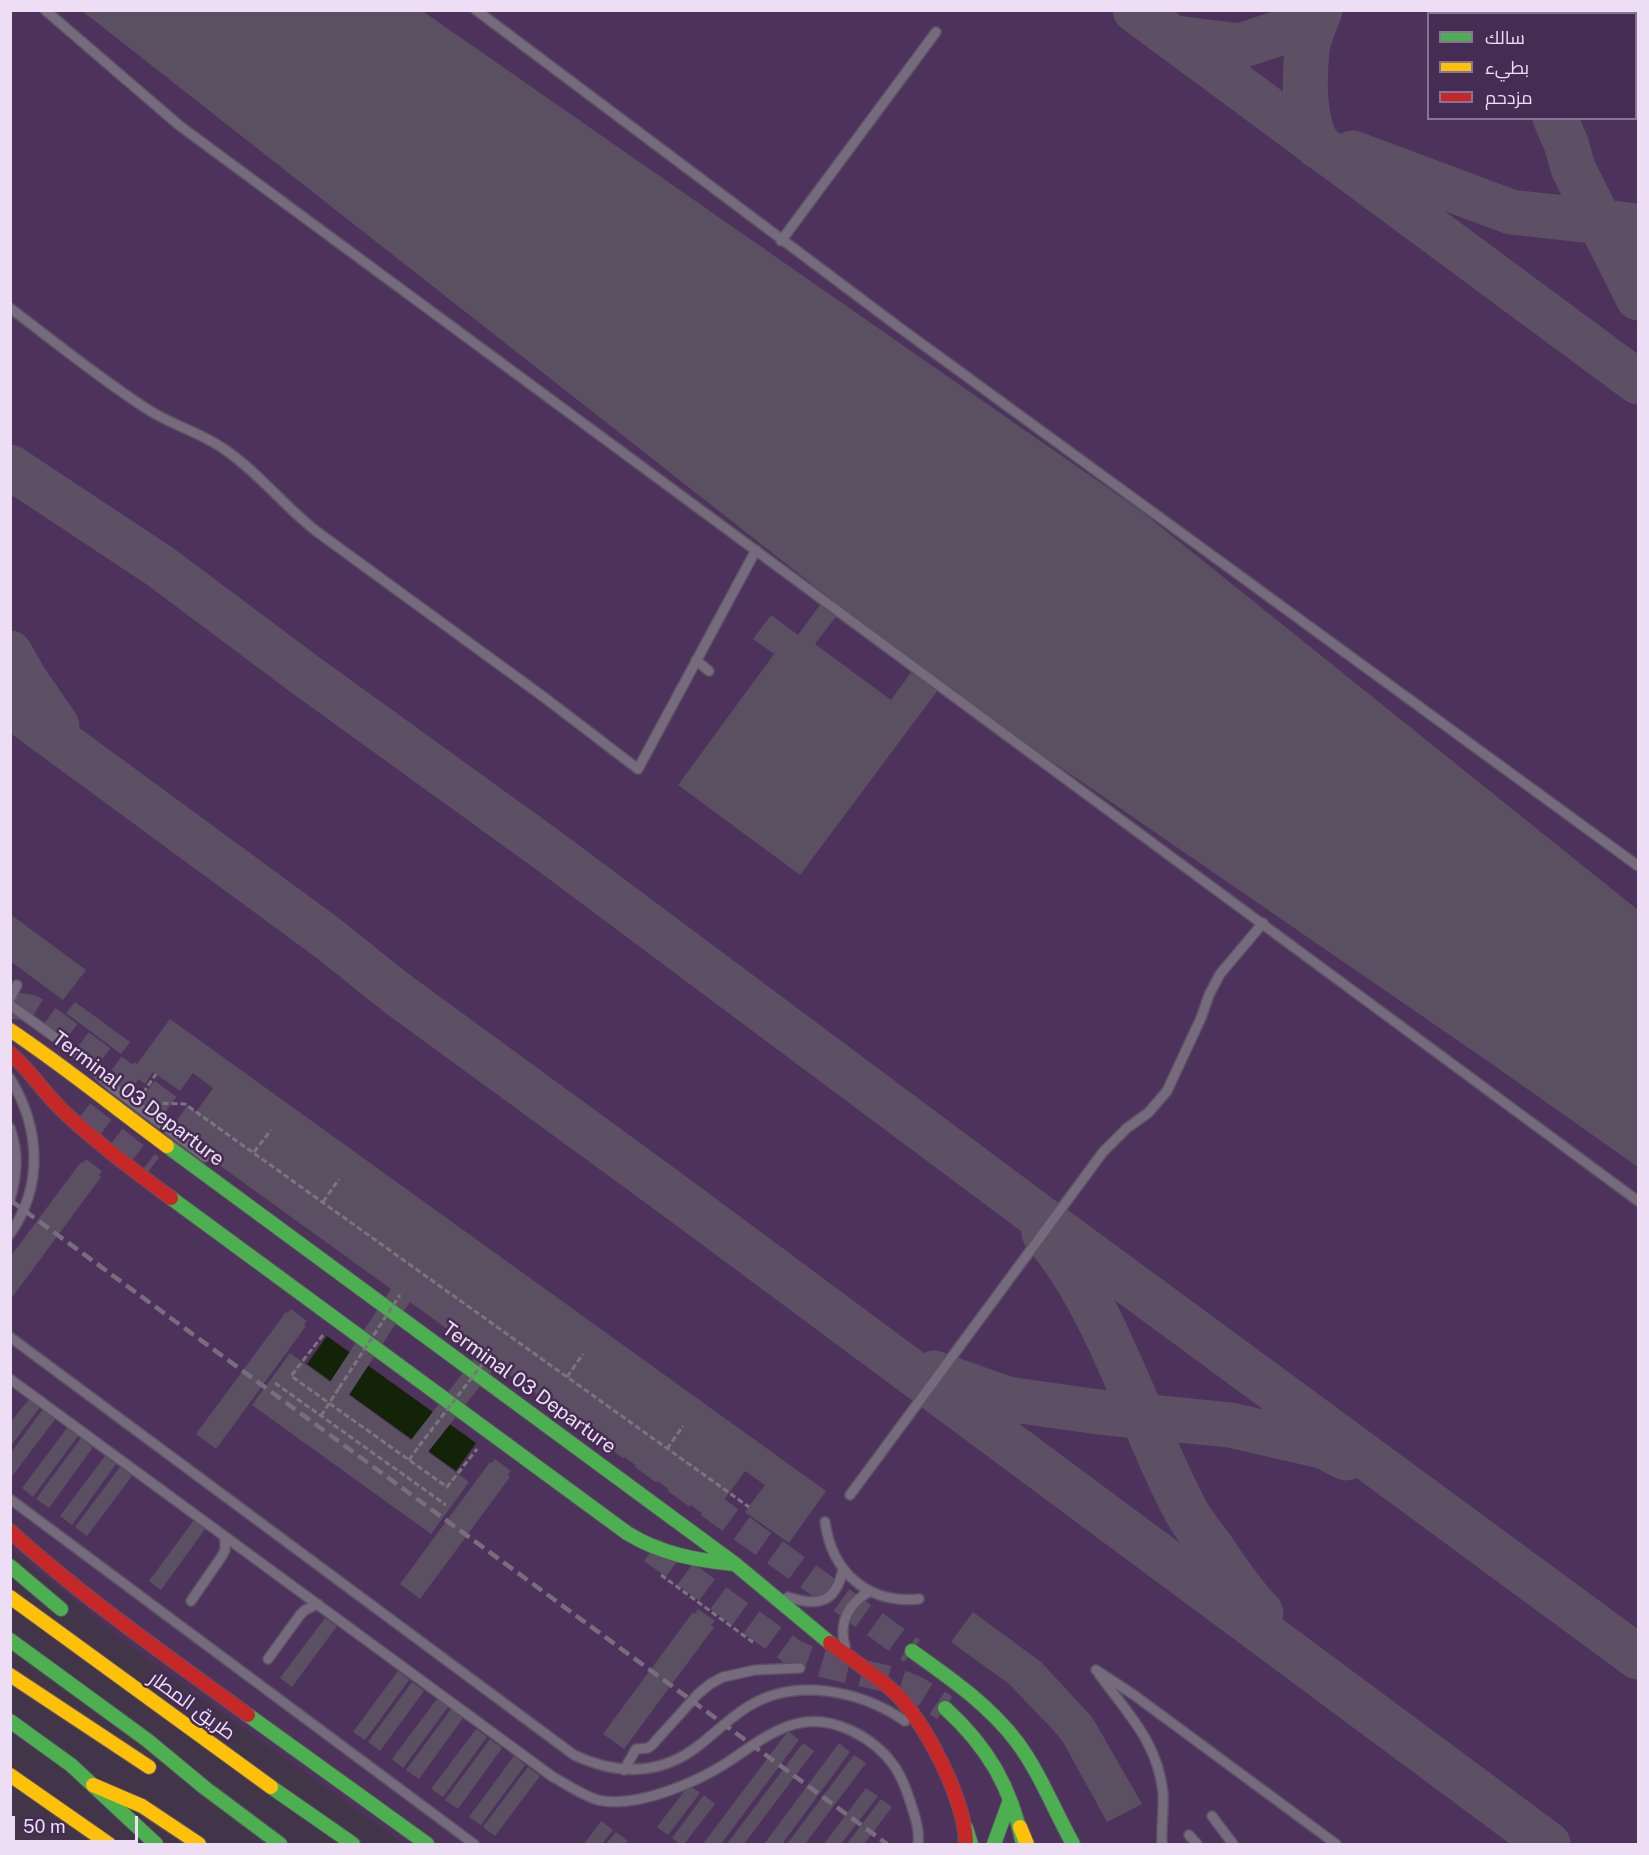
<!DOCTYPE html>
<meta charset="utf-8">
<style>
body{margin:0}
#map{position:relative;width:1649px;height:1855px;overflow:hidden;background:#42354a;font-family:"Public Sans",Cairo,sans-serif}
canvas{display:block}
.frame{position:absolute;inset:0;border:12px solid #eddef6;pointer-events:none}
.legend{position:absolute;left:1427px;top:12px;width:210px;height:108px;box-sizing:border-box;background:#452c53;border:2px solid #887394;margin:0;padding:8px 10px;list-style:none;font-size:18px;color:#eddef6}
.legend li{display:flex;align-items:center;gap:12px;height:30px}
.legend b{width:30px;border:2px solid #887394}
.scale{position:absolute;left:12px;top:1816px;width:126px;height:27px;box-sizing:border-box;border:3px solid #eddef6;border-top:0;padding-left:8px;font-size:18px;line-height:21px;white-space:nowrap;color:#eddef6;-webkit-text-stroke:4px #452c53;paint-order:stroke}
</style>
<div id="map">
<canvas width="1649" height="1855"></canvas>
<div class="frame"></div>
<ul class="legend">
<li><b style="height:8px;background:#4caf50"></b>سالك</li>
<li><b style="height:8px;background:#ffc107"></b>بطيء</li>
<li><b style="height:8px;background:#c62828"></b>مزدحم</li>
</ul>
<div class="scale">50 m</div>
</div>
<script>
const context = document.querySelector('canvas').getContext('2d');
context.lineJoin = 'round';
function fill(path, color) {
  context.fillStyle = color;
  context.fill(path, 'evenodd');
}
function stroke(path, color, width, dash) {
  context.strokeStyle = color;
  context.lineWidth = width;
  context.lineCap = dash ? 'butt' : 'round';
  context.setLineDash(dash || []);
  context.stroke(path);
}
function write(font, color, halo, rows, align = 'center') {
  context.font = font + ' "Public Sans",Cairo,sans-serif';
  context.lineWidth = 5;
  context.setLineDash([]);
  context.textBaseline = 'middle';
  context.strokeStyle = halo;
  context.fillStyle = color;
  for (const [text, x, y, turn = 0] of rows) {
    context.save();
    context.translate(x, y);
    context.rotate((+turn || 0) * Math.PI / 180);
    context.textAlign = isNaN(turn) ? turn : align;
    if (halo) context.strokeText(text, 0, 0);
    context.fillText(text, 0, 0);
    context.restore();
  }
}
fill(new Path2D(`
 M11 11H1638V1844H404L136 1650 11 1550ZM1428 14H1636V118H1428Z`), '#4d325c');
fill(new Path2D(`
 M327 1336 476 1443 456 1471 307 1364Z`), '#132307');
stroke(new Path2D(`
 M1135 10 1638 382
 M1492 10 1494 14
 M1579 10 1588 14
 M1623 14 1626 10
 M1176 38 1240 46 1289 30 1318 10
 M1636 55 1638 57
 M1555 118 1566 143 1573 168 1638 298
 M1319 147C1303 120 1304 80 1307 50 1308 37 1316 23 1320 10
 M1353 153 1511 212 1638 226
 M10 467 161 567 304 674 549 851 1049 1224 1638 1657
 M10 653 24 678 57 726
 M10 705 329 939 395 992 669 1192 1548 1844
 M1044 1233C1111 1314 1137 1419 1186 1511 1193 1524 1203 1536 1212 1548 1227 1571 1242 1593 1261 1613
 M934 1373 1007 1399 1099 1412 1230 1425 1322 1446 1346 1458`), '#5d5064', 45);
fill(new Path2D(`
 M81 10H421L1141 511 1638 910V1167L1489 1062 938 683Z
 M822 602 838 614 815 644 891 700 912 671 938 690 800 875 678 785 774 654 753 639 771 615 798 635Z
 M10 914 86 970 63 1000 10 961Z
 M75 1002 130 1042 121 1054 66 1013Z
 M170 1019 826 1491 789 1543 745 1512 765 1485 745 1471 710 1519 497 1365 428 1452 469 1482 431 1534 252 1405 290 1353 330 1382 391 1289 179 1136 213 1088 193 1073 180 1091 153 1072 145 1084 136 1077 132 1083 123 1076 134 1062 137 1064ZM410 1302 479 1352 411 1440 349 1395Z
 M86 1159 102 1171 99 1175 101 1177 10 1300V1257L81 1162 83 1163Z
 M291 1309 307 1321 304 1325 306 1326 216 1449 196 1434 286 1312 288 1313Z
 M29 1399 40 1407 10 1447V1423Z
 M43 1409 56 1418 10 1479V1454Z
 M67 1428 78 1436 33 1497 22 1488Z
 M81 1438 93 1447 49 1508 36 1499Z
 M105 1456 116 1464 72 1525 60 1516Z
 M495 1459 511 1471 508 1475 510 1477 420 1599 400 1584 490 1462 492 1463Z
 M120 1467 132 1476 87 1536 75 1527Z
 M194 1520 205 1529 161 1590 149 1581Z
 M698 1609 715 1621 711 1625 714 1627 624 1749 603 1734 693 1612 695 1614Z
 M973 1612 1041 1662 1092 1717 1142 1804 1107 1822 1063 1742 1055 1732 1009 1684 951 1642Z
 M325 1618 337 1626 292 1687 280 1678Z
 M398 1671 409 1680 365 1740 353 1732Z
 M412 1682 424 1691 380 1751 368 1742Z
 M437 1699 448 1707 403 1768 392 1759Z
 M451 1709 463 1718 419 1779 406 1770Z
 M476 1729 487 1737 443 1797 431 1789Z
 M788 1731 799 1740 721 1844H703Z
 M490 1739 502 1748 458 1809 445 1800Z
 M803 1743 814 1751 744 1844H727Z
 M839 1743 850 1752 782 1844H764Z
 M854 1755 866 1763 805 1844H787Z
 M514 1756 525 1765 481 1825 469 1817Z
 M528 1767 540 1776 495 1836 483 1827Z
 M689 1785 700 1793 668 1835 657 1827Z
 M866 1788 878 1796 841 1844H824Z
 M704 1795 715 1804 684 1844H680L672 1838Z
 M881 1799 892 1807 864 1844H847Z
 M601 1821 613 1830 602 1844H584Z
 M616 1832 628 1841 625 1844H606Z`), '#5b5061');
stroke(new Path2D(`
 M10 1005 31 1008 41 1014 733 1522 912 1651
 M82 1114 151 1168
 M652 1550 794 1653C832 1671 870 1671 908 1686 921 1691 933 1700 945 1708`), '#5c4e64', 27, [27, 14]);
const lane = new Path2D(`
 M45 10 180 126 1638 1201
 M476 10 896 325 1638 866
 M781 241 936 32
 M10 308C55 342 99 378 147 409 171 425 200 432 224 449 258 472 284 506 316 531L545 698 638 769 756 550
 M696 660 709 671
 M10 999 17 985
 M10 1005 74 1051 112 1087 205 1157
 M10 1078C40 1128 44 1185 10 1234
 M10 1128C19 1153 17 1175 10 1200
 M10 1337 574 1755C619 1776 662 1776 702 1743 718 1730 731 1717 749 1706 797 1677 861 1691 905 1721
 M10 1379 553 1777C568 1785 583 1796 598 1800 636 1809 697 1782 728 1762 749 1748 770 1731 795 1724 832 1714 874 1737 895 1767 902 1778 907 1791 911 1804 915 1817 920 1831 918 1844
 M850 1495 1103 1152 1127 1128 1148 1113 1167 1091 1201 1018 1209 995 1220 974 1263 923
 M10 1499 474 1844
 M825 1522C832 1572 867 1604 919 1599
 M788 1597C818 1607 836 1603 843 1569
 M191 1601 222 1556 225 1550V1537
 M845 1646C838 1622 849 1603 870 1591
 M268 1659 300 1615 305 1610 318 1604
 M1096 1670 1134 1695 1336 1844
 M1099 1674C1127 1713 1158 1742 1163 1793 1164 1810 1161 1827 1162 1844
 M624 1770 636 1749 648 1748 652 1745 698 1694 710 1684 723 1677 755 1670 800 1668
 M1212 1816 1233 1844
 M1189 1835 1197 1844`);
const fast = new Path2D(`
 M167 1146 735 1564 830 1643
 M171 1198 627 1533C661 1554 695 1560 734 1564
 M10 1566 61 1609
 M10 1640 147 1740 205 1788 280 1844
 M912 1651C950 1678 989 1705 1017 1742 1040 1773 1054 1810 1073 1844
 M945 1708C988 1747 1011 1787 1023 1844
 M248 1715 427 1844
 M10 1721 71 1765 156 1844
 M271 1787 353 1844
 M966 1828 971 1844
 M994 1844 1010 1800`);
const slow = new Path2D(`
 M10 1030C64 1066 114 1107 167 1146
 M10 1597 271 1787
 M10 1675 149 1767
 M10 1775 109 1844
 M93 1785 142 1806 199 1844
 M1020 1827 1027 1844`);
const jam = new Path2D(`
 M10 1053C30 1070 44 1093 63 1111 97 1143 133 1170 171 1198
 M10 1531C85 1599 167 1656 248 1715
 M830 1643C851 1659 874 1674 893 1691 925 1720 966 1802 966 1844`);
stroke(lane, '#5c5163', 12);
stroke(fast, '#5c5163', 16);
stroke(slow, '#5c5163', 16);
stroke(jam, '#5c5163', 16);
stroke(new Path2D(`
 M143 1093 156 1074
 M154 1101 157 1103 185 1104 749 1507
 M254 1152 271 1130
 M323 1202 339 1179
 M323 1335 291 1376 447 1487 477 1449
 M567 1377 583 1354
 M275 1383 446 1505
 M321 1416 339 1388
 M667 1449 683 1426
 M409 1460 419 1446
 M661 1575 754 1643`), '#7c7381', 3, [6, 3]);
stroke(lane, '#766b7d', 9);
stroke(fast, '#4caf50', 14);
stroke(slow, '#ffc107', 14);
stroke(jam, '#c62828', 14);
stroke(new Path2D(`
 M10 1200 887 1844`), '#786c7d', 4.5, [12, 6]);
stroke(new Path2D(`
 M339 1388 400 1295
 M419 1446 487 1358`), '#7c7381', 3, [6, 3]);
write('20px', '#eddef6', '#452c53', [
 ["Terminal 03 Departure",138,1099,37],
 ["Terminal 03 Departure",529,1388,36],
 ["طريق المطار",192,1706,36]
]);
</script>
